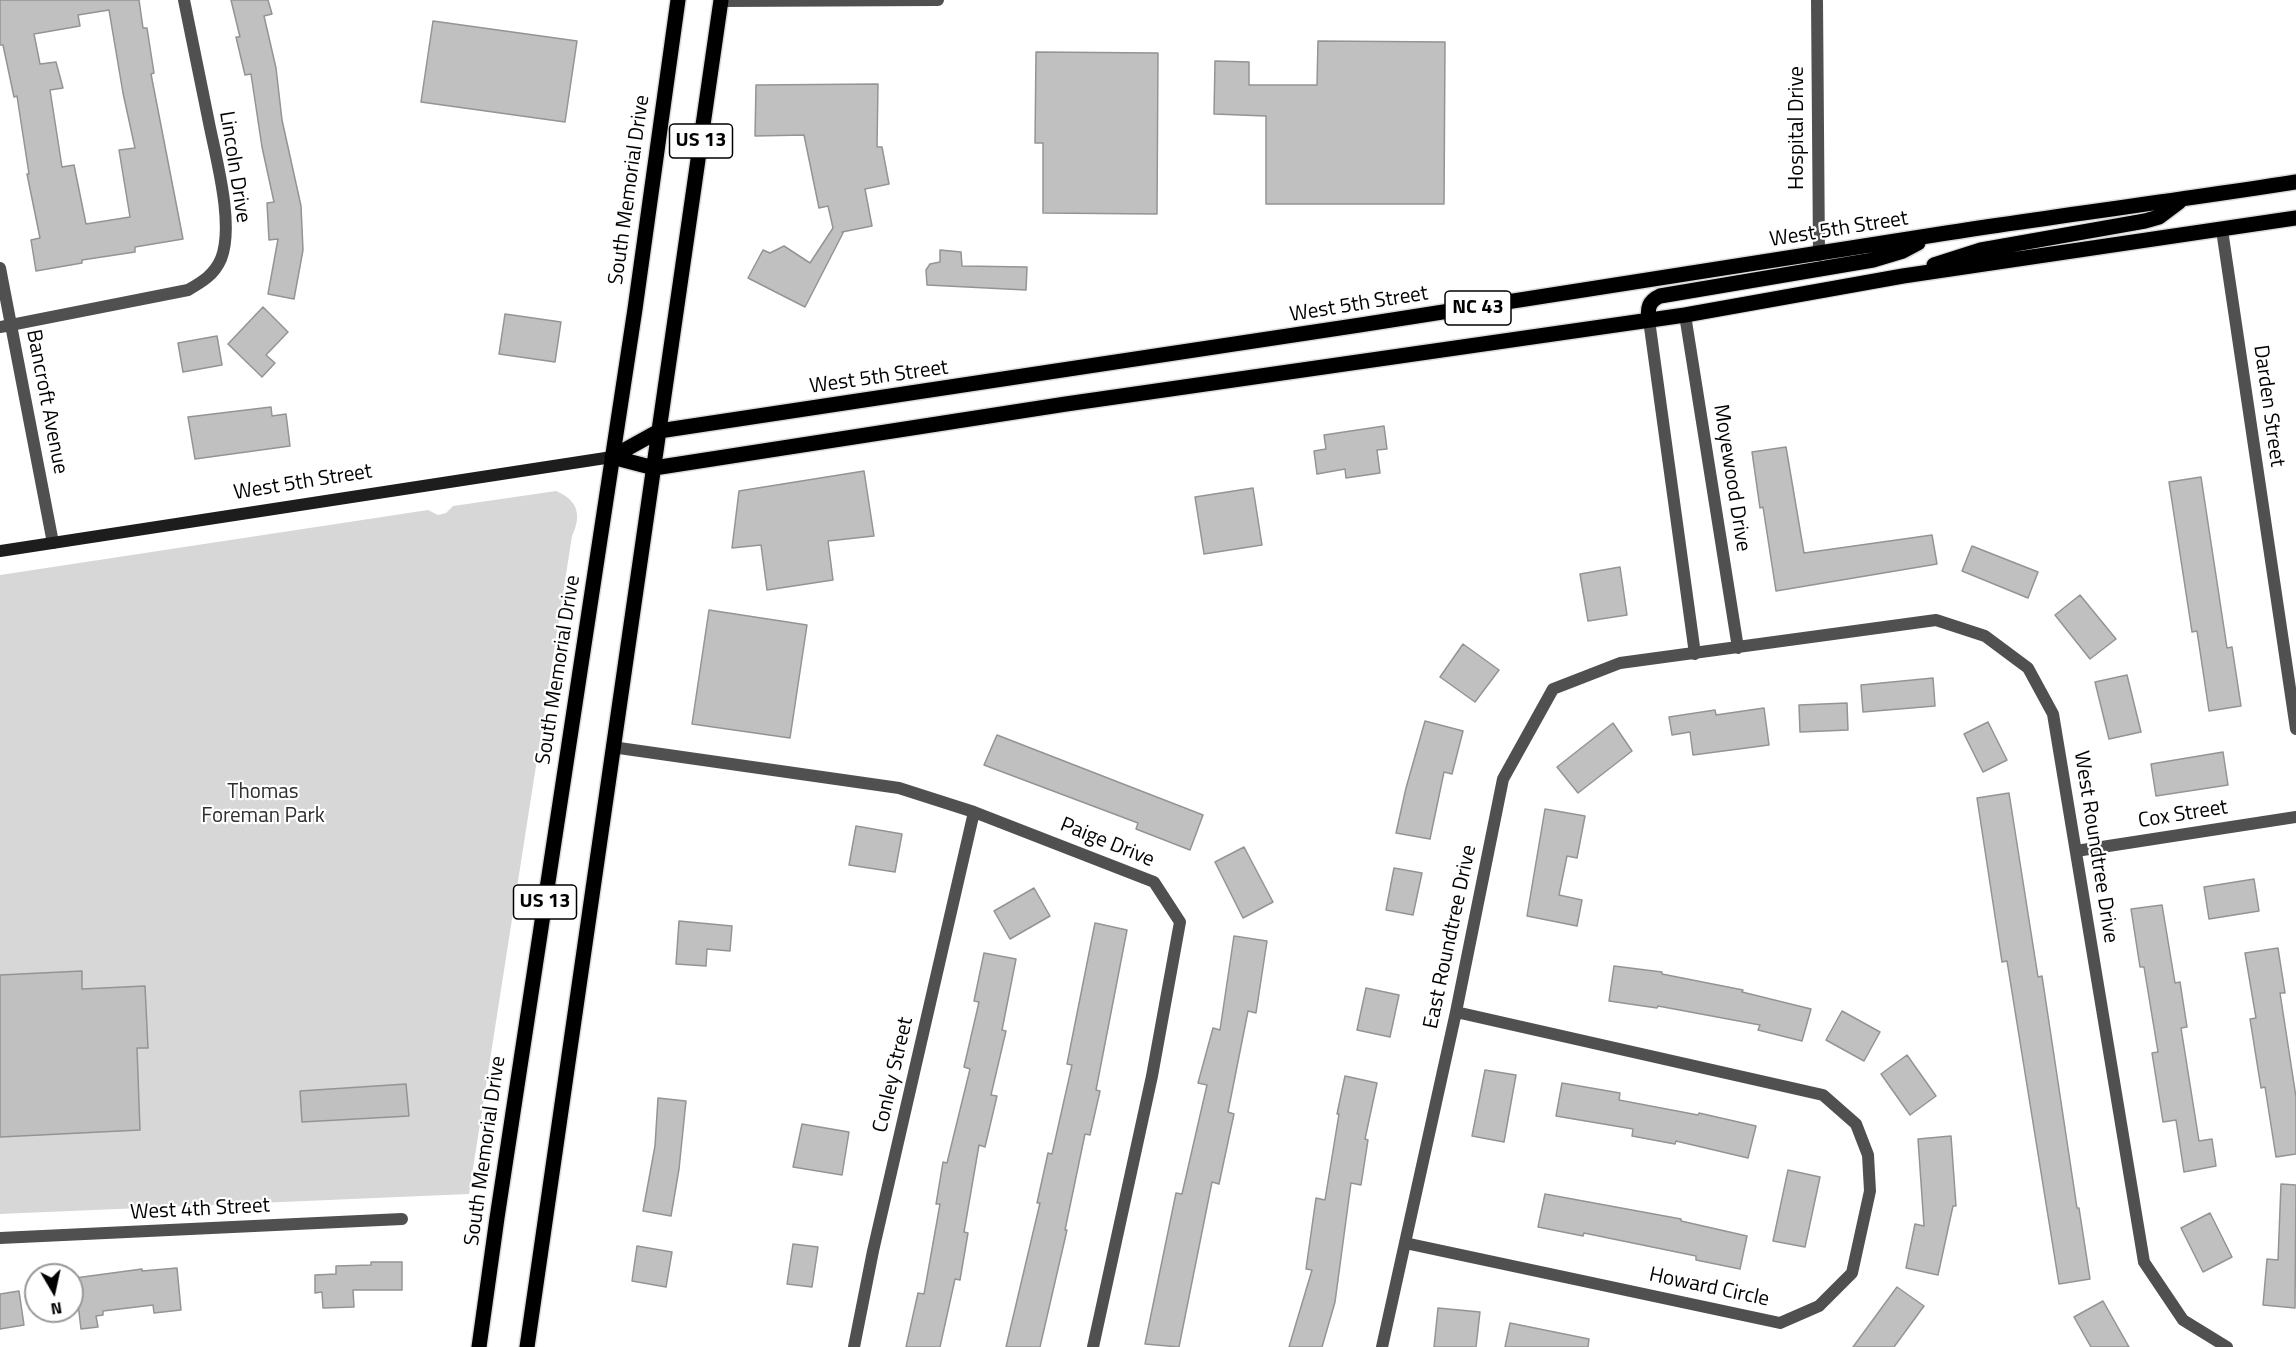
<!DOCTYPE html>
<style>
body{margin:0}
#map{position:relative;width:2296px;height:1347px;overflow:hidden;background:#fff;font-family:"Titillium Web",sans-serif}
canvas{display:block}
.north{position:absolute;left:24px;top:1263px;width:60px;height:60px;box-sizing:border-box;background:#fff;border:2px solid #999;border-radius:50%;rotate:171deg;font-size:16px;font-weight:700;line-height:24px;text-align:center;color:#000}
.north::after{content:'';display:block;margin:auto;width:21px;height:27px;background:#000;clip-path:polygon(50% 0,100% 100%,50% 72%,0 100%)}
</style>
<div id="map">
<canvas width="2296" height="1347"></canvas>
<div class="north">N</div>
</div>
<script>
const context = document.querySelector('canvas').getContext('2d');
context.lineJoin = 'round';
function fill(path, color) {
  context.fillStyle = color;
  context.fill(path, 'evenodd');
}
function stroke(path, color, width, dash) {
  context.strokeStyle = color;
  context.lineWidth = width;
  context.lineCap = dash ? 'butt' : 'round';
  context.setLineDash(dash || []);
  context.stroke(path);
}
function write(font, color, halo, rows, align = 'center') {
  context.font = font + ' "Titillium Web",sans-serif';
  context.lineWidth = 4.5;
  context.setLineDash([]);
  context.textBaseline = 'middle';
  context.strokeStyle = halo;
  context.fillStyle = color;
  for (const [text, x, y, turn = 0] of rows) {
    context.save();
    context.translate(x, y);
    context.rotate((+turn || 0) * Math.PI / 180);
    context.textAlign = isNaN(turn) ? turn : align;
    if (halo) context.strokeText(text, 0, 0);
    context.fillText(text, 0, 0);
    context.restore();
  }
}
fill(new Path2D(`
 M556 491C578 500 582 515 572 536L469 1194 0 1214V575L428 510 438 515 446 513 453 506Z`), '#d7d7d7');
const building = new Path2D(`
 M0 0H139L143 28H147L154 73 151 74 183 239 135 247V252L82 260V263L36 271 31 240 40 238 27 174H29L17 96 14 97 3 45H0ZM109 10 123 93 135 148 119 150 130 217 86 224 74 165 62 167 50 90 63 88 56 62 40 64 34 34 80 26 78 15Z
 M231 0H268L272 14 264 16 276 68 282 120 301 206 303 250 294 299 268 294 278 239 269 240 267 203 274 202 262 147 251 74 245 75 236 37H240Z
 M433 21 577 41 565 122 421 102Z
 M1318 41 1445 42 1444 204H1266V116L1214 114 1215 61 1249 62V85H1317Z
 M1036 52 1158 53 1157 214 1043 213V143H1035Z
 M878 84 877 147H882L889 184 865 189 872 226 842 232 843 233 805 307 748 278 763 250 770 253 784 246 810 263 833 228 828 206 819 208 804 135 755 136 756 85Z
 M940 250 961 252 962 266 1027 267 1026 290 927 285 926 270 930 264 940 262Z
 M263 307 288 332 266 355 275 363 262 377 228 344Z
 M505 314 561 322 555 362 499 354Z
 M217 336 222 365 183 372 178 343Z
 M271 407 272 416 286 414 290 446 195 459 188 417Z
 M1384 426 1387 449 1377 450 1380 473 1346 478 1345 469 1317 474 1314 451 1326 449 1324 435Z
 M1786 447 1804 553 1932 535 1937 564 1776 591 1763 507 1760 508 1752 452Z
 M864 471 874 536 828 541 833 580 767 590 761 545 732 548 739 491Z
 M2201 477 2227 648 2232 647 2241 706 2209 711 2197 631 2192 632 2169 482Z
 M1253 488 1262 545 1204 554 1195 497Z
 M1972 546 2038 572 2028 598 1962 571Z
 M1620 567 1627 615 1588 621 1580 574Z
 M2080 595 2116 639 2090 659 2055 615Z
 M709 610 807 625 790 738 692 724Z
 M1463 644 1499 670 1475 702 1440 677Z
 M2127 675 2141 732 2109 739 2095 682Z
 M1933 678 1935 706 1863 712 1861 685Z
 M1847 703 1848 730 1800 732 1799 705Z
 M1764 708 1769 745 1693 755 1690 732 1672 735 1669 717 1715 710 1716 715Z
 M1425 721 1463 731 1452 774 1444 772 1430 839 1396 833 1406 788Z
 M1988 722 2007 760 1983 772 1964 734Z
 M1613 723 1632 751 1578 793 1557 767Z
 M997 735 1203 815 1190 850 1136 829 1138 823 984 765Z
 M2223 752 2228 785 2156 796 2151 764Z
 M2009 793 2038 977 2042 976 2077 1208H2079L2090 1279 2059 1284 2007 961 2002 962 1977 798Z
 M1545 809 1585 816 1577 858 1567 856 1559 895 1582 900 1577 926 1527 916Z
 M856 826 902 834 895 872 849 865Z
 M1244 847 1273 902 1243 918 1215 862Z
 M1394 868 1422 873 1413 915 1386 910Z
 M2254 879 2259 911 2209 919 2204 887Z
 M1034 888 1050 916 1010 939 994 911Z
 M2162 905 2175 983 2180 982 2187 1027 2181 1028 2199 1141 2212 1139 2216 1166 2184 1172 2176 1120 2163 1122 2152 1053 2158 1052 2144 967H2140L2131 909Z
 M679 921 732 926 730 951 707 949 706 966 676 964Z
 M1095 923 1127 930 1096 1090 1100 1091 1090 1135 1085 1134 1065 1230H1067L1040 1347H1006L1040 1203H1037L1048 1153 1052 1154 1072 1065 1067 1064Z
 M1234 936 1267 941 1256 1013 1248 1011 1228 1112 1234 1114 1219 1184 1212 1182 1179 1347 1145 1344 1176 1193 1182 1194 1207 1085 1198 1083 1213 1028 1220 1030Z
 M2278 948 2285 993H2280L2296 1097V1154L2276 1157 2265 1087 2261 1088 2250 1019 2256 1018 2245 953Z
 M984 953 1016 959 1002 1030 1006 1031 991 1095 997 1096 985 1147 979 1145 964 1232 968 1233 960 1280 955 1279 940 1347H906L918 1293 924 1294 940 1204H936L943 1162 947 1163 970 1069 964 1067 979 1002 974 1001Z
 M1614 966 1662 972V974L1743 990 1742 992 1811 1009 1802 1041 1758 1030 1760 1025 1658 1006 1657 1008 1609 1001Z
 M82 971V989L145 986 148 1048H137L140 1130 0 1137V975Z
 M1366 988 1399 995 1390 1037 1357 1030Z
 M1842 1011 1880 1032 1864 1061 1826 1040Z
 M1907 1055 1936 1096 1910 1115 1881 1074Z
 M1485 1070 1516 1075 1504 1142 1472 1136Z
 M1345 1076 1377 1083 1365 1139 1368 1140 1361 1185 1351 1183 1335 1302 1322 1347H1289L1312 1270 1306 1269 1316 1198 1325 1200 1339 1114H1337Z
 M1562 1083 1620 1093 1619 1100 1698 1115 1699 1113 1756 1126 1748 1158 1676 1141 1675 1144 1632 1136 1633 1129 1556 1116Z
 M406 1084 409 1116 302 1122 300 1091Z
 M658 1098 686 1101 679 1169 671 1216 643 1211 655 1146Z
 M802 1124 849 1132 842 1175 793 1167Z
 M1951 1136 1956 1206H1953L1938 1275 1906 1268 1915 1224 1924 1226 1918 1139Z
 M1788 1170 1820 1177 1805 1247 1773 1241Z
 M2281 1184 2296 1185 2295 1308 2263 1305 2267 1259 2278 1260Z
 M1545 1194 1681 1219V1221L1747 1236 1740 1269 1696 1260V1256L1584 1233 1583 1236 1538 1227Z
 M2210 1213 2232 1257 2203 1272 2181 1228Z
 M793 1244 818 1247 812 1287 787 1284Z
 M637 1246 672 1252 666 1287 632 1281Z
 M371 1262H402V1290H353L354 1307 323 1308 322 1292 315 1293V1275L336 1274V1266L371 1265Z
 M177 1268 181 1310 154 1313 153 1305 103 1311V1315L96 1316 98 1327 81 1329 75 1278 142 1269V1271Z
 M1897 1287 1924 1306 1894 1347H1853Z
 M19 1291 24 1325 0 1329V1294Z
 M2103 1301 2129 1347H2091L2074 1317Z
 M1438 1308 1480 1312 1476 1347H1434Z
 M1510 1323 1589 1339 1588 1347H1505Z`);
fill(building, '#c0c0c0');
stroke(building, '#949494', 1.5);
const primary = new Path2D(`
 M1934 265 1981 250 2145 221 2159 217 2179 202
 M1649 320C1647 308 1649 301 1660 296L1873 260 1903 251 1918 243
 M612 457 659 431C1085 369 1509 302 1934 235 2054 216 2176 201 2296 182
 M612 457 654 468 1066 404 1685 315 1903 276 2296 218
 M479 1347 497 1218 635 309 678 0
 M527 1347 721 0`);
stroke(primary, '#dbdbdb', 18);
stroke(new Path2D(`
 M1817 0 1819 255
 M721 1 938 0
 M2222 230 2296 729
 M0 268 53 543
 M1685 315 1738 648
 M1649 320 1695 654
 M0 327 188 290C202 282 214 275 221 259 235 224 215 155 208 118 200 79 192 39 184 0
 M612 747 899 788 974 812 1154 882 1180 922 1152 1076 1093 1347
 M2076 851 2296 817
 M0 1238 402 1219
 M1405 1243 1780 1323 1819 1306 1852 1273 1870 1191 1868 1155 1856 1124 1823 1095 1456 1012
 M854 1347 873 1251 974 812
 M1382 1347 1456 1012 1503 779 1553 689 1620 663 1936 620 1985 636 2028 668 2053 714 2144 1262 2183 1320 2227 1347`), '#505050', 12);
stroke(new Path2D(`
 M0 551 612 457`), '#1d1d1d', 12);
stroke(primary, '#000', 15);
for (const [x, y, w] of [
 [701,141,63],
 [1478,308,66],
 [545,902,63]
]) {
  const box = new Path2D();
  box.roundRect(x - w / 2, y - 17, w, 34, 4.5);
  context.fillStyle = '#fff';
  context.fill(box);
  stroke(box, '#000', 1.5);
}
write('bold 20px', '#000', null, [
 ["US 13",701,141],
 ["NC 43",1478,308],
 ["US 13",545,902]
]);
write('21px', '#000', '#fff', [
 ["Hospital Drive",1798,128,-90],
 ["Lincoln Drive",234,167,81],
 ["South Memorial Drive",630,190,-82],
 ["West 5th Street",1839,230,-9],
 ["West 5th Street",1359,305,-9],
 ["West 5th Street",879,378,-8],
 ["Bancroft Avenue",46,402,79],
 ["Darden Street",2268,406,82],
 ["Moyewood Drive",1731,478,81],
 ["West 5th Street",303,483,-9],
 ["South Memorial Drive",559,670,-81],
 ["Cox Street",2183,815,-9],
 ["Paige Drive",1107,843,22],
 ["West Roundtree Drive",2095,847,81],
 ["East Roundtree Drive",1451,937,-78],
 ["Conley Street",894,1075,-77],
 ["South Memorial Drive",486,1151,-82],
 ["West 4th Street",200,1210,-3],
 ["Howard Circle",1709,1288,12]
]);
write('21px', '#2e2e2e', '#fff', [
 ["Thomas",263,793],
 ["Foreman Park",263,817]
]);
</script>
